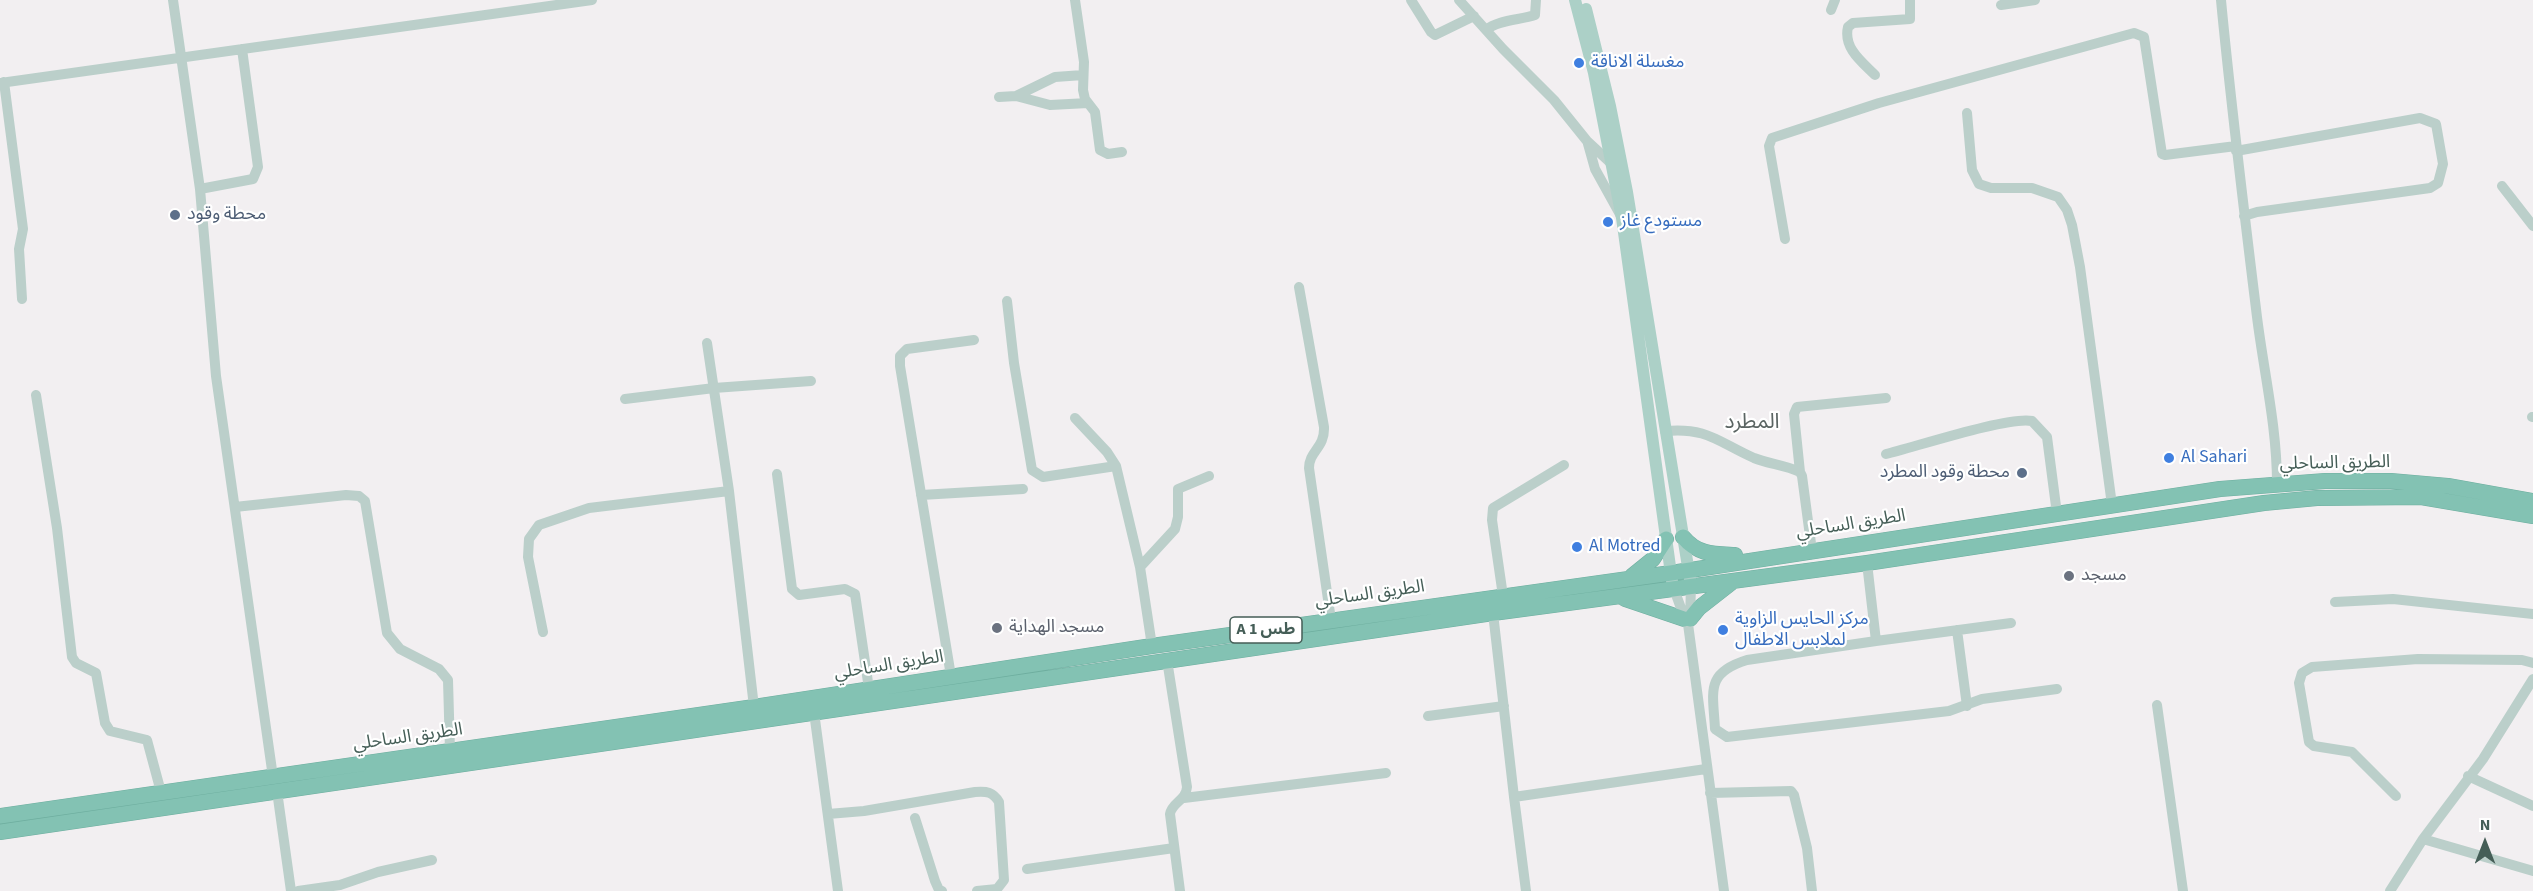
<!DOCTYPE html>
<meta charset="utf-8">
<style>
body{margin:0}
#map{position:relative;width:2533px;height:891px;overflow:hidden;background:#f2eff1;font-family:"Source Sans 3",sans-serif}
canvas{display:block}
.north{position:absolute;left:2455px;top:813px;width:60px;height:60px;-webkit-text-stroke:4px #fff;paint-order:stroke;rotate:0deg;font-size:16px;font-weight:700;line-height:24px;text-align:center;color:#455e57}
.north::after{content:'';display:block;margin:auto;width:21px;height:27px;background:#455e57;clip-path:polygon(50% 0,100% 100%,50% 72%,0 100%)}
</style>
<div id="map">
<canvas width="2533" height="891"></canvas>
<div class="north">N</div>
</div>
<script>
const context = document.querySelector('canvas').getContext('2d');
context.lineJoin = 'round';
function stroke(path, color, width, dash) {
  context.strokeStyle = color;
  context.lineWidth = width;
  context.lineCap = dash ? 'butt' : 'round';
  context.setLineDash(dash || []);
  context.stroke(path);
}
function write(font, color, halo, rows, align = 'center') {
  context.font = font + ' "Source Sans 3","Noto Sans Arabic",sans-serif';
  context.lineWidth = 4.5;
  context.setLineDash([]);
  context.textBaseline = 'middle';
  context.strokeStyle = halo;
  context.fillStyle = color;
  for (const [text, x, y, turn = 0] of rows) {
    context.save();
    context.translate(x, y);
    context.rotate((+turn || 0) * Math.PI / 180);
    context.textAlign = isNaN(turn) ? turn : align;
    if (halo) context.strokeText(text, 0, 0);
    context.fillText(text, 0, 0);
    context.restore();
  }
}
const highway = new Path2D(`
 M1683 537C1698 555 1714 554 1735 555
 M1632 576 1653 559 1666 539
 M1625 599 1684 619
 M1690 619 1699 608 1731 583
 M0 816 754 707 1152 646 1671 573 2220 489 2325 481H2391L2448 486 2533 501
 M0 832 1493 613 1867 563 2264 503 2317 498 2421 497 2533 516`);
stroke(highway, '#6eae9f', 16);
stroke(new Path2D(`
 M173 0 200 189 216 376 273 777
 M1075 0 1084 62 1083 90 1085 99 1095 112 1100 150 1108 154 1122 152
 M1411 0 1431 32 1435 35 1474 16
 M1459 0 1503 49 1554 100 1587 141 1614 166
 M2221 0C2231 106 2244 211 2257 317 2264 373 2277 427 2277 484
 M2001 5 2035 0
 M1831 10 1835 0
 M1486 30C1498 20 1520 20 1535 15L1536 0
 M1875 75C1862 62 1843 48 1848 27L1853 23 1910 19V0
 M4 82 23 229 19 249 22 299
 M0 83 592 0
 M1016 96 1050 105 1088 103
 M999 97 1016 96 1055 77 1083 75
 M1967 113 1972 170 1979 184 1991 188H2032L2058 197 2067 210 2072 225 2080 267 2112 505
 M1588 144 1595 169 1621 216
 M2236 151 2420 118 2436 124 2443 164 2438 183 2430 188 2257 212 2244 216
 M2502 186 2533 226
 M200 189 253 179 258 167 242 49
 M1785 239 1769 146 1772 138 1879 103 2134 33 2144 37 2162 154 2165 155 2236 146
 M1299 287 1324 427C1325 448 1309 451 1309 468L1331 620
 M1007 301 1014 363 1032 470 1043 477 1116 466
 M707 343 729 491 754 707
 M36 395 57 528 72 657 76 663 96 673 105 723 110 731 147 740 161 792
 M625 399 714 388 811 381
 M2532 417H2533
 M1075 418 1107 452 1116 466 1140 567 1152 646
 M1665 431C1707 427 1718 442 1754 458 1769 464 1785 465 1800 472L1802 476 1812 551
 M1886 454C1915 447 2009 416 2032 421L2047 437 2057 514
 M1800 472 1794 414 1797 407 1886 398
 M777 474 792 589 799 595 845 589 855 594 869 689
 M921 495 1023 489
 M235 507 346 495 359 496 365 501 387 633 400 649 439 669 448 680 450 751
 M1867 563 1876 641 1747 660C1705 673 1713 691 1715 729L1727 737 1949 711 1982 699 2057 689
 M1140 567 1175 529 1178 517V489L1209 476
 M1691 586 1690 619 1688 624 1724 891
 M1674 589 1686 622
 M1503 596 1492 520 1493 508 1564 465
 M2335 602 2393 599 2533 614
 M1493 613 1514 797
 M1957 630 1967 706
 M543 632 528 557 529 539 539 525 589 508 729 491
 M1876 641 2011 623
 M1167 660 1187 787C1186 801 1172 802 1170 814L1180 891
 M951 676 900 366V356L907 349 974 340
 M2157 705 2183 891
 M814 712 838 891
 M1428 716 1504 706
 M2468 776 2533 806
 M277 791 291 891
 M1710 793 1791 791 1794 795 1807 848 1812 891
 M2396 796 2352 752 2314 746 2309 742 2299 683 2302 673 2312 667 2418 659 2522 660 2533 663
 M1184 798 1386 773
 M828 814 864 811 975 792C987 791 993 792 999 802L1004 880 997 889 977 891
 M915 818 935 881 939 890 942 891
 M2423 839 2533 871
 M1027 869 1174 848
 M298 891 340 885 378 872 432 860
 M1526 891 1514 797 1706 769
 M2390 891 2423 839 2483 759 2533 679`), '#bbcfca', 10);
stroke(new Path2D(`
 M1575 0 1594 73 1622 218 1672 581
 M1586 9 1610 106 1627 192 1690 579`), '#acd0c7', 12);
stroke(highway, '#83c2b3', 15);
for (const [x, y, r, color] of [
 [1579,63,6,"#3f7fe0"],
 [175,215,6,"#5c6f8a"],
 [1608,222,6,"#3f7fe0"],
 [2169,458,6,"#3f7fe0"],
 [2022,473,6,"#5c6f8a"],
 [1577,547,6,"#3f7fe0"],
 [2069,576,6,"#6b7280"],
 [997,628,6,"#6b7280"],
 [1723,630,6,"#3f7fe0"]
]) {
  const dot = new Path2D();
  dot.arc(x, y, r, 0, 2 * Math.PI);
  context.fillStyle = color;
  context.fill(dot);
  stroke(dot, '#fff', 2);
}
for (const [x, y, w] of [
 [1266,630,72]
]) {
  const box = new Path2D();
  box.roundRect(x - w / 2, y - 13, w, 26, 4.5);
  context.fillStyle = '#fff';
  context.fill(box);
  stroke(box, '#455e57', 1.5);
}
write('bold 16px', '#455e57', null, [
 ["A 1 طس",1266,630]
]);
write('18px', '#366cbe', '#fff', [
 ["مغسلة الاناقة",1591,63],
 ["مستودع غاز",1620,222],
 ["Al Sahari",2181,458],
 ["Al Motred",1589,547],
 ["مركز الحايس الزاوية",1735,620],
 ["لملابس الاطفال",1735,641]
], 'left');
write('18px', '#4e5e75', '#fff', [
 ["محطة وقود",187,215],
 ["محطة وقود المطرد",2010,473,"right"]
], 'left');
write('18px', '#455e57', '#fff', [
 ["الطريق الساحلي",2335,464,-1],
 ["الطريق الساحلي",1851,525,-9],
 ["الطريق الساحلي",1370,595,-8],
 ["الطريق الساحلي",889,666,-9],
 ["الطريق الساحلي",408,738,-8]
]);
write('18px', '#5b616d', '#fff', [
 ["مسجد",2081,576],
 ["مسجد الهداية",1009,628]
], 'left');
write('21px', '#5b6563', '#fff', [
 ["المطرد",1752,423]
]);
</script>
